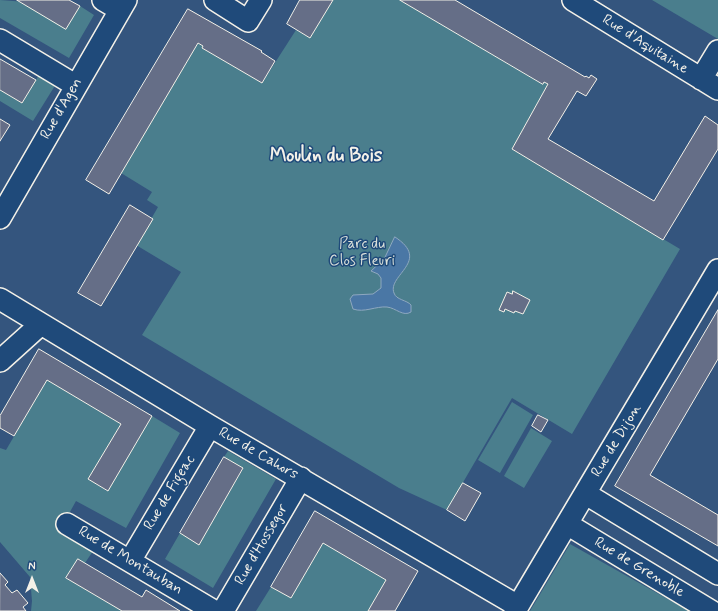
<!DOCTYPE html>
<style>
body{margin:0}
#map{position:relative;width:718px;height:611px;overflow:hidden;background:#34557e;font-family:Mynerve,sans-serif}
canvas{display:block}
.north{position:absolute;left:12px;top:559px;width:40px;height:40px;-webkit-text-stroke:3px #1f4a7a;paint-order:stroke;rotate:0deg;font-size:11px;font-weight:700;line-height:16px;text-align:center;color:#f4f1e8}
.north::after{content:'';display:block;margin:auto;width:14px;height:18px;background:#f4f1e8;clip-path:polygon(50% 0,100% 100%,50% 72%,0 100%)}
</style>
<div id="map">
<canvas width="718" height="611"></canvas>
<div class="north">N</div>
</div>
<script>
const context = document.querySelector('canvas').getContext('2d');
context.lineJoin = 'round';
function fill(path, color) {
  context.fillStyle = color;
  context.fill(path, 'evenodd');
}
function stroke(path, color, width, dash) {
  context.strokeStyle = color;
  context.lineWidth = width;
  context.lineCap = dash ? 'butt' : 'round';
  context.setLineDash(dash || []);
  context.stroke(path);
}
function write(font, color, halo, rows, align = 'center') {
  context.font = font + ' Mynerve,sans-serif';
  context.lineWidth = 3;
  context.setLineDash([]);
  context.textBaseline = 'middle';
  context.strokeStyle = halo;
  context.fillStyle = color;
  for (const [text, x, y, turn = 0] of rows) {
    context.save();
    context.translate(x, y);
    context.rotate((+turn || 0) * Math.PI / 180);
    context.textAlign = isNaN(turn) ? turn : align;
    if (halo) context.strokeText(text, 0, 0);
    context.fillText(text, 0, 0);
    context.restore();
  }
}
fill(new Path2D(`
 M0 0 80 6 94 15 69 58 0 18Z
 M333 0H400L542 84 544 82 548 84 512 149 680 249 572 434 512 398 447 510 399 488 142 335 181 272 136 245 158 207 147 200 152 192 121 173 198 43 203 46 202 48 262 83 296 30 310 38Z
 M652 0H718V39Z
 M39 75 56 84 33 121 0 101V90L22 103Z
 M47 380 121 424 89 479 107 491 152 416 180 433 126 528 76 501 61 528 95 548 85 563 78 559 66 578 122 611H31L32 601 30 577 0 542V448L6 450Z
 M512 402 533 415 500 473 478 460Z
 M531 428 552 441 524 488 504 476Z
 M228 451 276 479 213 588 165 559 180 533 199 544 243 469 224 457Z
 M323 543 386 580 368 611H256L271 587 291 598Z
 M570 544 689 611H530Z`), '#4a7e8d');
const water = new Path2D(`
 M395 237C432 261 387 275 394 293 396 300 407 300 411 305V312C403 317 396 308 387 307 376 306 364 313 353 309L350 299 353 295 373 294 381 288V278L378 274 371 271 384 259Z`);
fill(water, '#4a77a5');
stroke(water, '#8ea8c0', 1);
const building = new Path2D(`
 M17 0H69L80 6 66 29Z
 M300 0H333L310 38 287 24Z
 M400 0H455L585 77 586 76 589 78 591 75 597 79 586 96 577 91 548 139 654 201 705 116 718 125V149L663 240 512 149 548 84 544 82 543 84Z
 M188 9 262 51 261 52 275 61 262 83 202 48 203 46 198 43 109 194 86 180Z
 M0 59 36 80 22 103 0 90Z
 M0 119 10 125 0 141Z
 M130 205 153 219 101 306 78 293Z
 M513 291 530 300 523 314 515 311 514 313 505 309 504 312 499 310 507 292 512 294Z
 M718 310V359L650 475 718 515V546L615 486Z
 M39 349 152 416 108 491 88 479 121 424 47 380 14 436 0 428V416Z
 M538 415 548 420 541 432 532 426Z
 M224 457 243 468 199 545 180 533Z
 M463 483 481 493 465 521 447 510Z
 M315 511 418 571 395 611H368L386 580 323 543 291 598 271 587Z
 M78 559 142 597 146 590 180 611H122L66 578Z
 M0 573 8 582 5 585 12 593 17 590 28 603 23 607 26 611H0Z`);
fill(building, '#656e87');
stroke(building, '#f4f1e8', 1);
const minor = new Path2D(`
 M103 0 120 10
 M215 0 248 21 261 0
 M573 0 718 89
 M0 40 75 85
 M701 79 718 51
 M0 218 126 0
 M0 299 210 426 518 606
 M0 361 41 324
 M586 494 718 574
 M67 524 214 611
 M567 524 711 611
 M130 561 210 426
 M223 611 301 478
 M515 611 718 270`);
stroke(minor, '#f4f1e8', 24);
stroke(minor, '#1f4a7a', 21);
write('15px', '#f4f1e8', '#1f4a7a', [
 ["Rue d'Aquitaine",645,45,32],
 ["Rue d'Agen",62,109,-60],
 ["Rue de Dijon",617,441,-59],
 ["Rue de Cahors",258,454,30],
 ["Rue de Figeac",170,493,-59],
 ["Rue d'Hossegor",262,545,-60],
 ["Rue de Montauban",130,561,31],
 ["Rue de Grenoble",639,568,31]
]);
write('15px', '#dae0da', '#1f4a7a', [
 ["Parc du",362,245],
 ["Clos Fleuri",362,262]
]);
write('bold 19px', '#f4f1e8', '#1f4a7a', [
 ["Moulin du Bois",326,157]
]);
</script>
